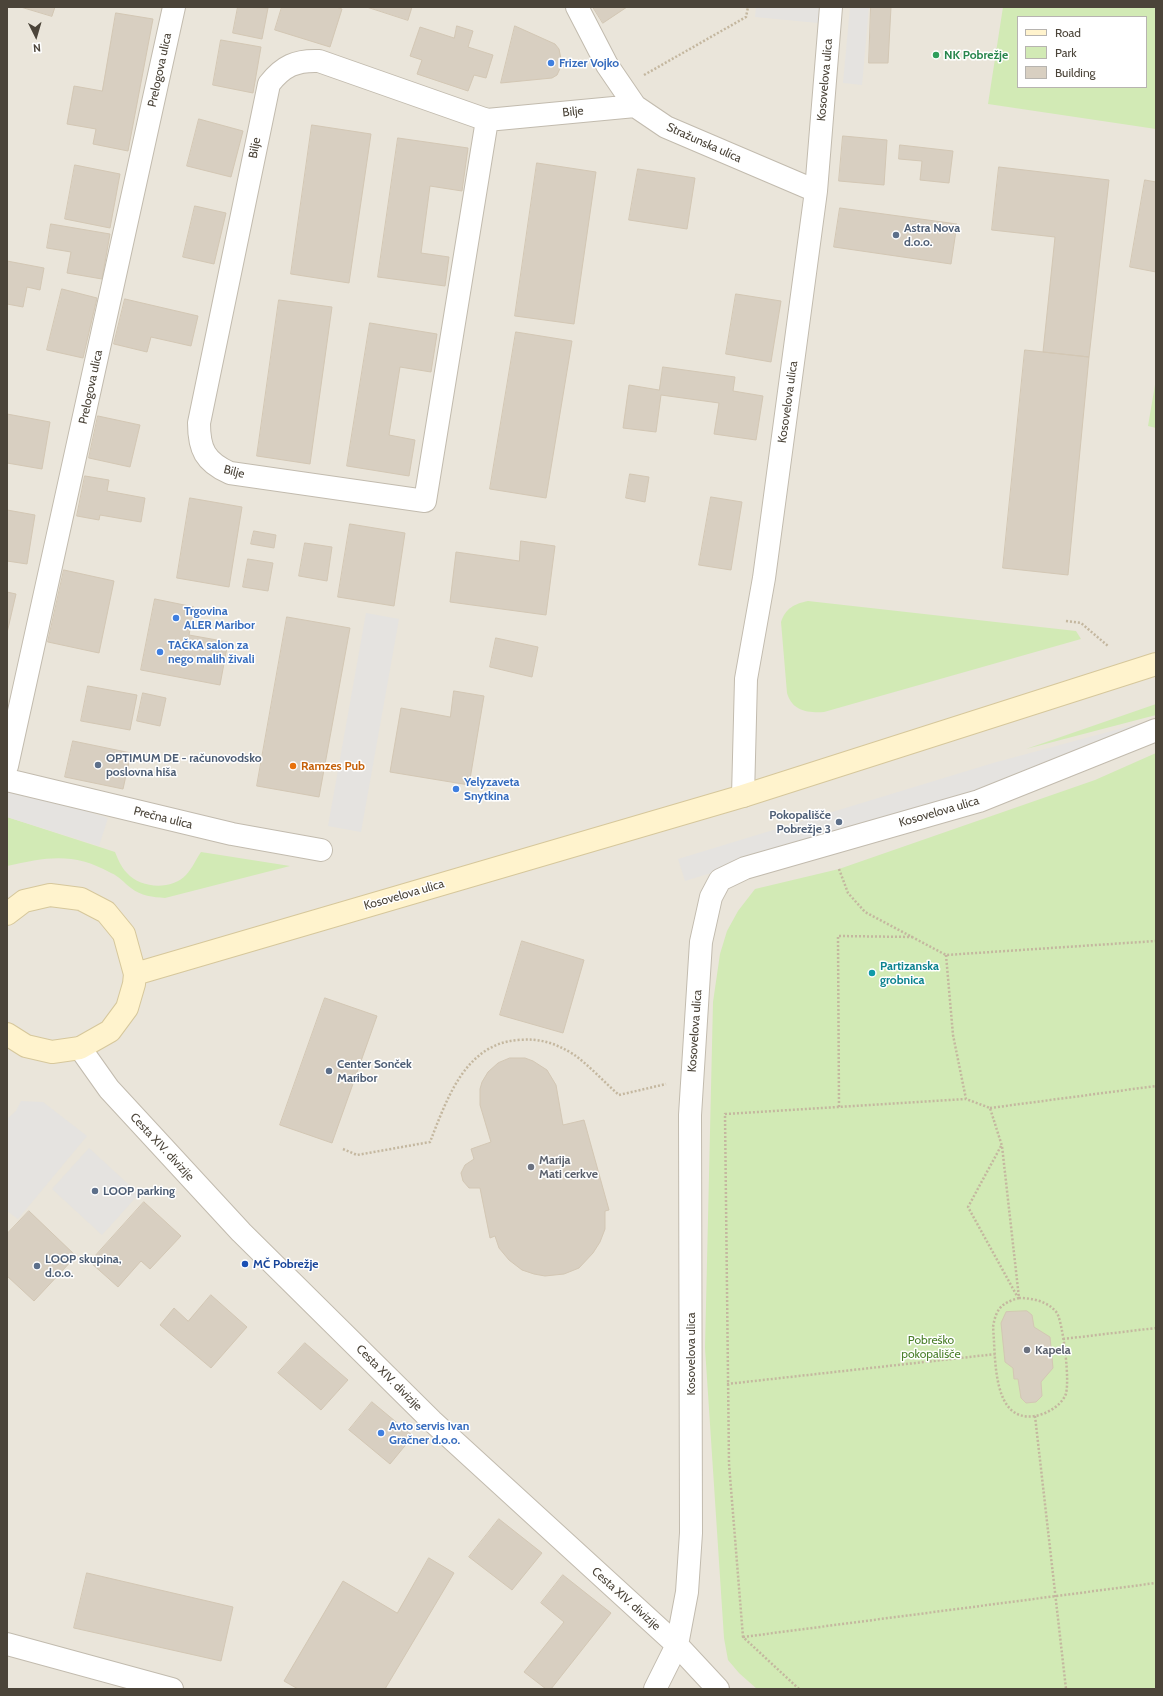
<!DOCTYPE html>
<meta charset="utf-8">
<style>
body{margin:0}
#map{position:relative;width:1163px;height:1696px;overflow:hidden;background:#f6f3ec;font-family:Cabin,sans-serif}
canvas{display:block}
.frame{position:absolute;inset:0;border:8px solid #4b4439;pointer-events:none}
.legend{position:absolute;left:1017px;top:16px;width:130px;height:72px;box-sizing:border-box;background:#fff;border:1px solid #b7b4b0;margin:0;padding:5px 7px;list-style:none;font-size:12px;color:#4b4439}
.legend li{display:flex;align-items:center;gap:8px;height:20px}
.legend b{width:20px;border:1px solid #b7b4b0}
.north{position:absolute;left:16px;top:16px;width:40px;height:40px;-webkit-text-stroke:3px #fff;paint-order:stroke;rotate:175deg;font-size:11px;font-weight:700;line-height:16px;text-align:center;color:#4b4439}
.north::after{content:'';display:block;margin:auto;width:14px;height:18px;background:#4b4439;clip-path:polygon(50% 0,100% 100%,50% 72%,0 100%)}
</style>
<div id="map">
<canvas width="1163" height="1696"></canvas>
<div class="frame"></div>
<ul class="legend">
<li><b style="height:5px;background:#fff3cd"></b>Road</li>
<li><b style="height:11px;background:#d2eab5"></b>Park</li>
<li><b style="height:11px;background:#d8cfc1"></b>Building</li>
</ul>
<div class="north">N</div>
</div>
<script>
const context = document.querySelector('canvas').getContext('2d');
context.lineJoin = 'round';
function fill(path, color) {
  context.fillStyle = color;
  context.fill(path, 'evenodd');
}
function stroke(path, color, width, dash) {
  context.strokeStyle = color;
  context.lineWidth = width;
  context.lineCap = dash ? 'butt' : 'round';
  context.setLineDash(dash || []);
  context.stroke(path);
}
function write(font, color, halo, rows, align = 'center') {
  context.font = font + ' Cabin,sans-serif';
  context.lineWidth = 3;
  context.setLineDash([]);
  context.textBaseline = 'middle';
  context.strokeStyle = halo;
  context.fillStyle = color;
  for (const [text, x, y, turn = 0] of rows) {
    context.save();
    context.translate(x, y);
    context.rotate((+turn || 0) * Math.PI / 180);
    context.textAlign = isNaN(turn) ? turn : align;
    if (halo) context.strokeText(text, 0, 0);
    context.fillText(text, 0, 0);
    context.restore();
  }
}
fill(new Path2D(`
 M7 7H1156V1689H7ZM1018 17H1146V87H1018Z`), '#eae5da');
fill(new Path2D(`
 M1003 7H1156V129L988 104ZM1018 17H1146V87H1018Z
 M1156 379V428L1148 426Z
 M808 601 1076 631 1081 639 824 712C808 713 792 711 787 693L781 622C786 608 794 604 808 601Z
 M1156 704V715L1026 749Z
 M1156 753V1689H757L739 1673 728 1660 724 1638 705 1348 713 1002 720 954 727 931 738 911 755 889 839 869 1095 780Z
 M7 817 115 852C118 859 121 867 127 873 141 889 172 890 186 875 192 869 196 859 201 852L290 866 165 898C153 897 141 896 131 888 124 883 119 876 111 873 74 852 47 857 7 866Z`), '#d2eab5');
fill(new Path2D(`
 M756 7H820L818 23 755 17Z
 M850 7H869L862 85 843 83Z
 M366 613 399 619 361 832 328 826Z
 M1156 719 1000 784 685 881 678 859 993 763Z
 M7 786 108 818 99 846 7 817Z
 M21 1101 43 1102 87 1136 18 1219 7 1211V1119L16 1111Z
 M89 1148 139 1194 102 1235 52 1189Z`), '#e5e3e0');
const building = new Path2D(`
 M21 7H55L52 16Z
 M238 7 268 8 262 39 233 33Z
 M282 7H336L342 9 330 47 275 30Z
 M367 7H412L408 20Z
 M593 7H627L603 23Z
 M871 7H891L888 63H869Z
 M116 13 153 19 128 151 93 144 96 129 67 124 74 86 102 91Z
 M457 26 473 31 468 47 493 55 486 78 474 75 468 91 417 74 422 60 410 56 420 27 454 38Z
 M515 26 555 44 559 49 562 64 557 75 552 78 501 83Z
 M221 40 261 47 253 93 213 85Z
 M199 119 243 131 231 177 187 166Z
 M312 125 371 134 349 283 291 274Z
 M843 136 887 140 884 185 839 181Z
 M398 138 468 148 462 191 430 186 421 253 449 257 445 286 378 277Z
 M900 145 953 151 949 183 920 180 922 161 899 159Z
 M537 163 596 172 574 324 515 316Z
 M75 165 120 174 110 228 65 219Z
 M999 167 1109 180 1089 357 1043 352 1055 237 992 230Z
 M638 169 695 178 687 229 629 220Z
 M1145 180 1156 182V272L1130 267Z
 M195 206 226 213 214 264 183 257Z
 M840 208 957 224 951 264 834 247Z
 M51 224 110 234 102 279 67 273 71 252 47 248Z
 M7 261 44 268 40 290 27 287 23 307 7 304Z
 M62 289 97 298 83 358 47 350Z
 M736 294 781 301 771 362 726 354Z
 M125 299 198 316 191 346 151 337 147 352 114 344Z
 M279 300 332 307 310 464 257 456Z
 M370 323 437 334 431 372 400 367 389 435 415 440 409 476 347 466Z
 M516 332 572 341 546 498 490 489Z
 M1025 350 1089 357 1068 575 1003 568Z
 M663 367 735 377 733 391 763 396 756 440 714 434 719 403 661 395 656 432 623 428 629 385 659 390Z
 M7 414 50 422 42 469 7 463Z
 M98 416 140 425 130 467 89 458Z
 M630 474 649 477 645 502 626 498Z
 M85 476 109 480 107 491 145 498 141 522 100 515 99 520 77 516Z
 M711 497 742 502 731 570 699 565Z
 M190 498 242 507 229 587 177 578Z
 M7 510 35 515 27 564 7 561Z
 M350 524 405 533 394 606 338 597Z
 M254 531 276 535 274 548 251 544Z
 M521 541 555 546 546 615 450 602 456 552 519 561Z
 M305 543 332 547 327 581 299 576Z
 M248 559 273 563 268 591 243 587Z
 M64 570 114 581 99 653 48 642Z
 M7 592 16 594 7 633Z
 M155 599 194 607 189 635 228 642 220 685 141 670Z
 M287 617 350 628 319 797 257 786Z
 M496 638 538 647 532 677 490 667Z
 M88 686 137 695 130 730 81 721Z
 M454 691 484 696 469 785 390 772 401 708 450 717Z
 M143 693 166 698 160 726 137 721Z
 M73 741 131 753 123 789 65 777Z
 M522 941 584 960 563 1033 500 1015Z
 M325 998 377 1016 332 1143 280 1125Z
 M510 1058H525L533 1061 547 1070 556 1085 563 1125 584 1120 609 1210 605 1211V1229L600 1242 593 1253 579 1268 564 1274 545 1276 534 1274 522 1270 509 1260 499 1248 495 1236 490 1238 480 1188H469L463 1181 461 1173 465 1165 474 1159 471 1149 491 1142 480 1105V1089L482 1082 488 1072 498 1063Z
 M144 1202 181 1236 150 1269 141 1261 118 1287 90 1262Z
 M29 1211 76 1256 34 1301 7 1276V1234Z
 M211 1295 247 1327 211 1368 160 1325 174 1308 188 1321Z
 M1027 1311 1032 1315 1034 1327 1050 1337 1053 1368 1041 1382 1042 1396 1036 1402 1026 1403 1021 1398 1018 1379H1014L1013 1368 1005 1362 1001 1323 1006 1312Z
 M305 1343 348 1380 321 1410 278 1373Z
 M372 1402 413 1436 390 1464 349 1430Z
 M499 1519 542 1553 512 1590 469 1557Z
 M429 1558 454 1573 385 1689H298L284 1681 343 1581 397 1613Z
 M87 1573 233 1607 221 1661 74 1628Z
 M563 1575 611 1613 551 1689H546L524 1672 564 1622 541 1603Z`);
fill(building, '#d8cfc1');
stroke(building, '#d3c7b4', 1);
const street = new Path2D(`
 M577 7 607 65 635 106 666 127 816 191
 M487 120 319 61C296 60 283 66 269 84L199 423C199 449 205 462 230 473L425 501 487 120 635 106
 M7 766 174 7
 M7 780 232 834 321 850
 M743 796 746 679 764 578 816 191 831 7
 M80 1048 109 1089 241 1232 432 1421 677 1645 718 1689
 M7 1644 172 1689
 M655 1689 677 1645 687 1592 691 1533 690 1115 701 942 711 897 720 880 745 868 979 801 1156 730`);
const secondary = new Path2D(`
 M7 914 24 901 50 895 81 899 106 912 124 934 135 974 134 984 127 1008 110 1031 80 1048 52 1052 26 1046 7 1034
 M135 974 743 796 1156 664`);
stroke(street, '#c2bbae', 24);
stroke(secondary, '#d6c79b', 24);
stroke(new Path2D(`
 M644 75 746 17 748 7
 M1066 621 1081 623 1108 646
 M839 869 848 893 865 912 946 955 1156 941
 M946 955 953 1035 966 1099 990 1108 1002 1146 1019 1298
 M839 1107 838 936 913 937
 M990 1108 1156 1086
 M1001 1146 968 1207 1017 1296
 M343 1149 357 1155 430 1142C447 1099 465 1044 518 1040 540 1038 555 1043 573 1054 589 1065 604 1082 619 1095L666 1084
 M1019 1298C1032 1298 1048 1301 1057 1313 1063 1323 1071 1386 1065 1396 1060 1406 1047 1414 1035 1416 991 1423 996 1355 993 1327 996 1309 1001 1303 1019 1298Z
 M1063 1339 1156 1328
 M727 1384 996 1354
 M1035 1416 1066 1689
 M743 1637 1156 1583
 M799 1689 743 1637 729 1464 725 1114 966 1099`), '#c4b79f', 2.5, [2, 2]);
stroke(street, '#fff', 22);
stroke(secondary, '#fff3cd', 22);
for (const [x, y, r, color] of [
 [936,55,4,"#2e9e5b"],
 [551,63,4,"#3f7fe0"],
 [896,235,4,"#5c6f8a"],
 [176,618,4,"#3f7fe0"],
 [160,652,4,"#3f7fe0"],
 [98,765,4,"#5c6f8a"],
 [293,766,4,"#e8710a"],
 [456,789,4,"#3f7fe0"],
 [839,822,4,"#5c6f8a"],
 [872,973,4,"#0f9aa8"],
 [329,1071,4,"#5c6f8a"],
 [531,1167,4,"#6b7280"],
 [95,1191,4,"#5c6f8a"],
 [245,1264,4,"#1a4fb4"],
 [37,1266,4,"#5c6f8a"],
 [1027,1350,4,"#6b7280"],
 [381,1433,4,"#3f7fe0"]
]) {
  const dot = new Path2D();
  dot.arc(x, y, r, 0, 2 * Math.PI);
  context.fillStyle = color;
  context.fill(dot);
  stroke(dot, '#fff', 1.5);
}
write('bold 12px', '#27864d', '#fff', [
 ["NK Pobrežje",944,55]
], 'left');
write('bold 12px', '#366cbe', '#fff', [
 ["Frizer Vojko",559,63],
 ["Trgovina",184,611],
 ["ALER Maribor",184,625],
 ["TAČKA salon za",168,645],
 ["nego malih živali",168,659],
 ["Yelyzaveta",464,782],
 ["Snytkina",464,796],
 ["Avto servis Ivan",389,1426],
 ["Gračner d.o.o.",389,1440]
], 'left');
write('12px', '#4b4439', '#fff', [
 ["Prelogova ulica",160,70,-78],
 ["Kosovelova ulica",825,80,-85],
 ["Bilje",573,112,-6],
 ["Stražunska ulica",704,143,24],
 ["Bilje",255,148,-79],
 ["Prelogova ulica",91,387,-78],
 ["Kosovelova ulica",788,402,-82],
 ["Bilje",234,472,14],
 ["Kosovelova ulica",939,812,-16],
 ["Prečna ulica",163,818,14],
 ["Kosovelova ulica",404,895,-16],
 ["Kosovelova ulica",695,1031,-86],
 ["Cesta XIV. divizije",162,1147,47],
 ["Kosovelova ulica",691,1354,-90],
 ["Cesta XIV. divizije",389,1378,45],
 ["Cesta XIV. divizije",626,1599,42]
]);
write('bold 12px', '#4e5e75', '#fff', [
 ["Astra Nova",904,228],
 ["d.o.o.",904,242],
 ["OPTIMUM DE - računovodsko",106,758],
 ["poslovna hiša",106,772],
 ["Pokopališče",831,815,"right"],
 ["Pobrežje 3",831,829,"right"],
 ["Center Sonček",337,1064],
 ["Maribor",337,1078],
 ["LOOP parking",103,1191],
 ["LOOP skupina,",45,1259],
 ["d.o.o.",45,1273]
], 'left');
write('bold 12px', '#c56008', '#fff', [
 ["Ramzes Pub",301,766]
], 'left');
write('bold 12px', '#0d838f', '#fff', [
 ["Partizanska",880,966],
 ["grobnica",880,980]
], 'left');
write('bold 12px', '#5b616d', '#fff', [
 ["Marija",539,1160],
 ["Mati cerkve",539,1174],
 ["Kapela",1035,1350]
], 'left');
write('bold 12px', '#164399', '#fff', [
 ["MČ Pobrežje",253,1264]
], 'left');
write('12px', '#4a7f2a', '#fff', [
 ["Pobreško",931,1340],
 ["pokopališče",931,1354]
]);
</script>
